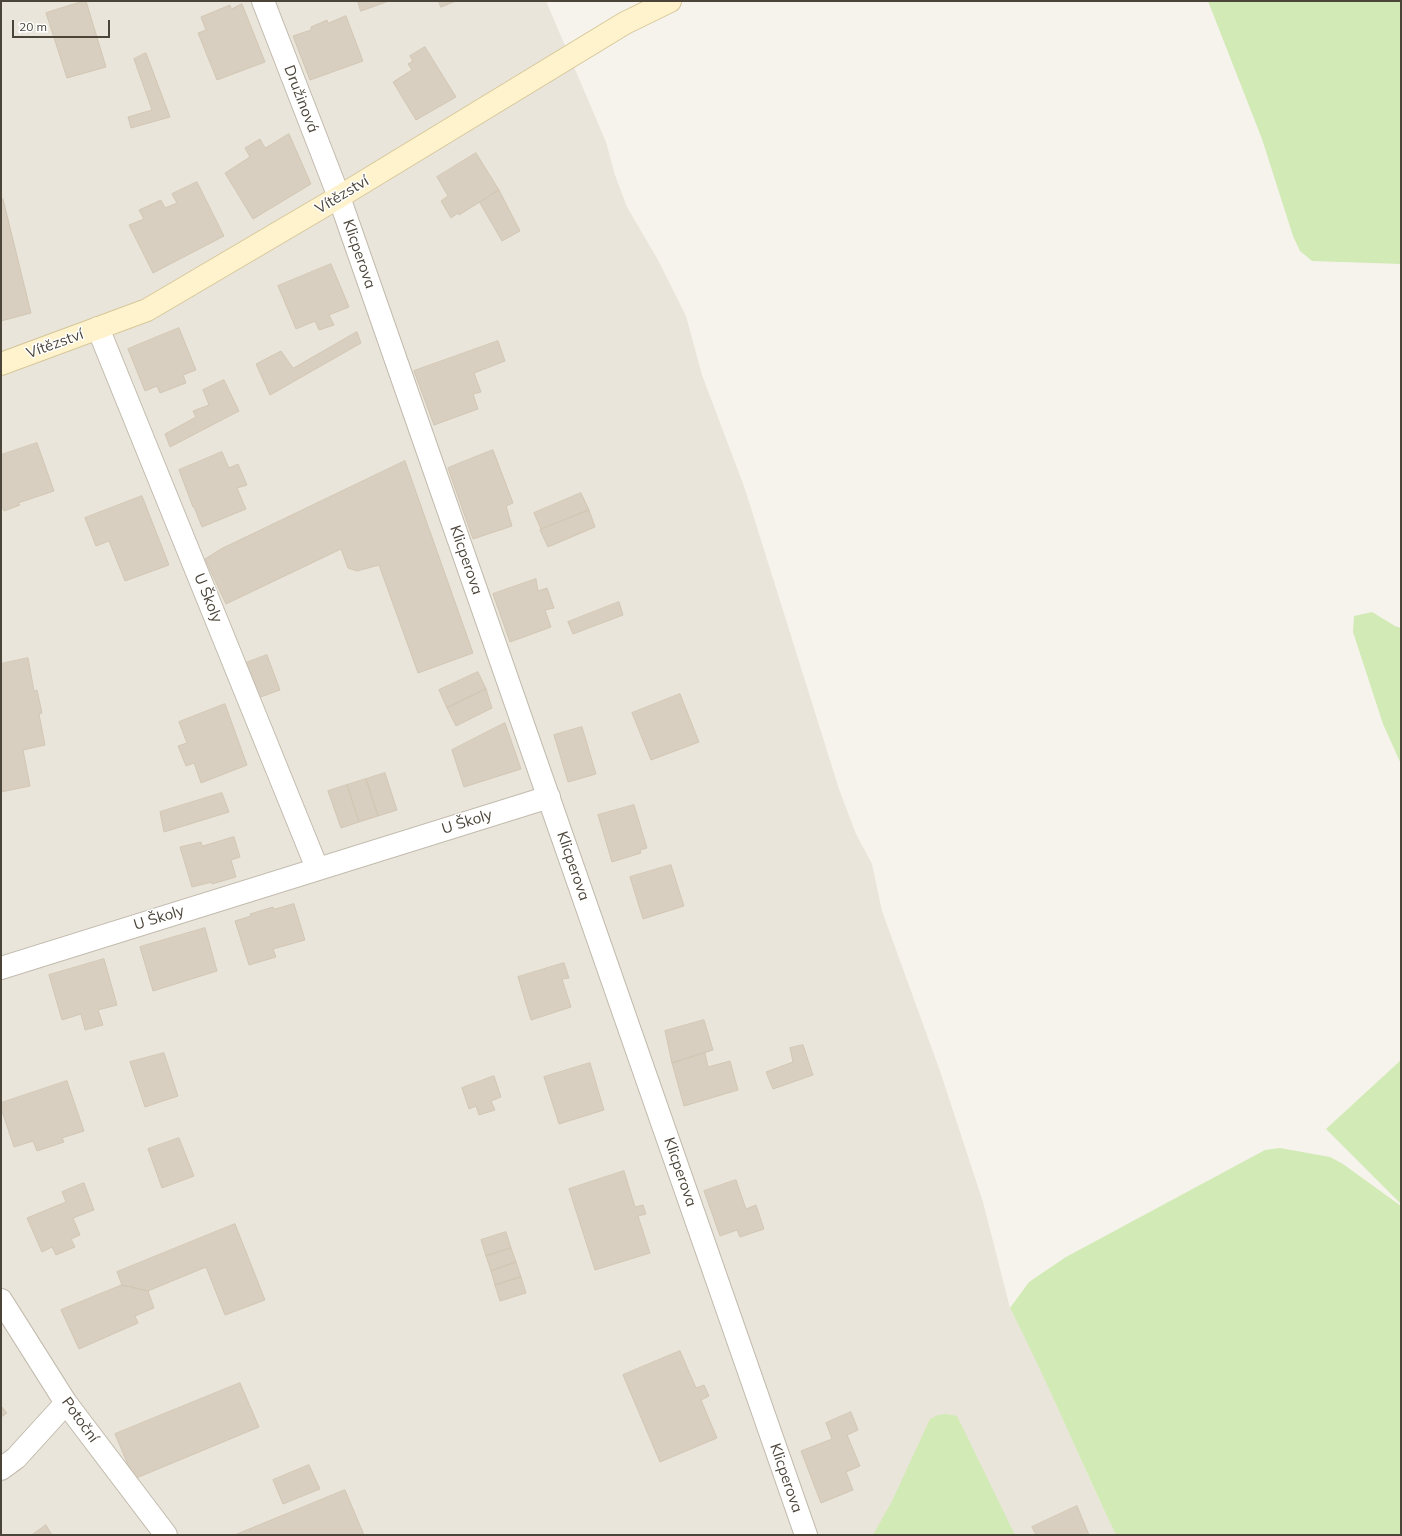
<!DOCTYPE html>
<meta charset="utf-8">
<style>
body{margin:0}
#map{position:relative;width:1402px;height:1536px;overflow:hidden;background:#f6f3ec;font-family:Mulish,sans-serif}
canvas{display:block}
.frame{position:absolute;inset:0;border:2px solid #4b4439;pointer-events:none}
.scale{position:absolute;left:12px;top:20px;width:98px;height:18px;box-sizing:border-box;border:2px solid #4b4439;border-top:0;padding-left:5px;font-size:12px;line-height:14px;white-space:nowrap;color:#4b4439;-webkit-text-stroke:3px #fff;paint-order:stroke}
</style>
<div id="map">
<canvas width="1402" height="1536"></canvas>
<div class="frame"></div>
<div class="scale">20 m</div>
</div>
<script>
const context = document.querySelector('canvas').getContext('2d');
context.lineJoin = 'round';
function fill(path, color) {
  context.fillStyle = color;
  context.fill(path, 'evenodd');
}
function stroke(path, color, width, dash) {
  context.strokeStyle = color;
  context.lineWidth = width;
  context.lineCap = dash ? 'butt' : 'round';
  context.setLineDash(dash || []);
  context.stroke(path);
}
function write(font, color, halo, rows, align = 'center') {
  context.font = font + ' Mulish,sans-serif';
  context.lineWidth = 3;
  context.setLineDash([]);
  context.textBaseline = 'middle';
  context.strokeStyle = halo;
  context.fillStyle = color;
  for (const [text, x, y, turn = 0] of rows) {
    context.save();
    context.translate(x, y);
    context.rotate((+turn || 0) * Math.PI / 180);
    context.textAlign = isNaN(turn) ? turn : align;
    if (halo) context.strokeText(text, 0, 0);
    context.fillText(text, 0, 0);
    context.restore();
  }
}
fill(new Path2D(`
 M1 1H546L606 142 615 175 627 207 658 260 686 316 702 375 745 489 839 789 856 834 872 864 882 911 940 1071 983 1202 1010 1308 1034 1354 1092 1484 1116 1535H1Z`), '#eae5da');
fill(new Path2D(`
 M1208 1H1401V264L1312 261 1300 251 1293 236 1262 139Z
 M1372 612 1395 626 1401 628V764L1383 724 1353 632 1354 616Z
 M1401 1060V1204L1326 1129Z
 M1280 1148 1330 1157 1343 1164 1401 1206V1535H1116C1080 1460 1048 1382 1010 1308L1029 1282 1066 1257 1265 1150Z
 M946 1414 957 1416 1015 1535H873L892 1501 930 1419 938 1415Z`), '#d2eab5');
const building = new Path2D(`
 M84 1H86L106 67 67 78 46 13Z
 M358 1H389L361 11Z
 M439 1H456L441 7Z
 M242 4 265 62 217 80 198 33 206 30 201 17 230 5 231 9Z
 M346 16 363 61 310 80 293 36 311 30V27L327 20 328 23Z
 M425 47 456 97 416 120 393 82 412 70 408 64 413 61 410 56Z
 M146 53 170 117 131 128 128 117 152 110 134 59Z
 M289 134 311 184 253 219 225 173 250 157 245 148 260 139 265 148Z
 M476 153 499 190 459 215 458 213 451 218 441 201 448 196 437 177Z
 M197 182 224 236 153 273 129 225 144 219 139 210 161 200 165 208 177 203 172 194Z
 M499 190 520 231 502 241 480 203Z
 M3 199 31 313 1 321V200Z
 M331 264 349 307 329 315 334 325 319 330 315 321 296 329 278 286Z
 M179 328 196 370 183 375 186 383 160 393 157 386 145 391 128 349Z
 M357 332 361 343 270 395 256 364 281 351 293 368Z
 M498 341 505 361 474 373 481 392 473 394 478 409 434 425 414 371Z
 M224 380 239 411 170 447 165 434 196 417 193 411 209 405 203 390Z
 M37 443 54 491 18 503 20 505 4 511 3 508 1 509V455Z
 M493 450 513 503 506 506 512 526 473 539 448 468Z
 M222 452 229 468 238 464 247 485 237 488 246 509 202 527 194 507H193L179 470Z
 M405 461 473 653 418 673 379 565 357 571 348 568 341 549 226 604 205 559 221 549Z
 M581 493 589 510 541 529 534 513Z
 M142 496 169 565 125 581 109 541 96 546 85 518Z
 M589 510 595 527 548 547 540 530Z
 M536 579 538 591 547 588 554 608 545 610 551 627 510 642 493 594Z
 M619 602 623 615 573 634 568 622Z
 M267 655 280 690 255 699 243 664Z
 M28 658 34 691 37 690 42 713 39 714 45 745 23 750 30 786 1 792V664Z
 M478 672 486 689 447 708 439 690Z
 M486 689 492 708 456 726 447 708Z
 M680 694 699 742 651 760 632 713Z
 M225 704 247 765 201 783 194 763 186 766 178 746 187 743 179 722Z
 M505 723 521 769 464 787 452 750Z
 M582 727 596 774 568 782 554 735Z
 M385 773 397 810 378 816 366 779Z
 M366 779 378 816 359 822 347 785Z
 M347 785 359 822 341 828 328 791Z
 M222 793 229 812 164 832 160 812Z
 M634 805 647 848 640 850 641 853 612 862 598 815Z
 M234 837 240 857 231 860 236 877 212 884V882L192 887 180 847 201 842 202 846Z
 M671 865 684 906 643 919 630 877Z
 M294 904 305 940 273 949 276 957 249 965 235 921 251 916 250 914 273 907 274 909Z
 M205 928 217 971 153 991 140 947Z
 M104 959 117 1005 98 1010 103 1025 85 1030 81 1014 62 1020 49 975Z
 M564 963 569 978 562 979 571 1007 531 1020 518 977Z
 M704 1020 713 1050 672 1063 665 1031Z
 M803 1045 813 1075 773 1089 766 1072 793 1062 790 1048Z
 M164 1053 178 1096 145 1107 130 1062Z
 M705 1053 708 1067 730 1061 738 1090 684 1106 672 1063Z
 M590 1063 604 1110 559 1124 544 1077Z
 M494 1076 501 1097 491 1101 495 1110 479 1115 476 1106 469 1109 462 1088Z
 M67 1081 84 1131 62 1138 64 1142 37 1151 33 1141 14 1147 1 1108V1103Z
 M179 1138 194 1176 162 1188 148 1149Z
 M624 1171 635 1207 643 1205 646 1214 638 1216 650 1253 595 1270 569 1189Z
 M736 1180 746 1209 756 1205 764 1229 740 1237 737 1230 720 1236 704 1191Z
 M84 1183 94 1210 73 1218 80 1235 71 1239 75 1247 56 1255 52 1247 42 1252 27 1218 66 1202 62 1192Z
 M235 1224 265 1300 225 1315 206 1267 148 1291 122 1285 117 1272Z
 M506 1232 511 1248 486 1256 481 1240Z
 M511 1248 516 1262 491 1271 486 1256Z
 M516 1262 521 1277 495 1285 491 1271Z
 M521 1277 526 1293 500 1301 495 1285Z
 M122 1285 148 1291 154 1308 135 1316 138 1323 79 1349 61 1310Z
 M680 1351 696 1388 704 1385 709 1396 701 1400 717 1438 660 1462 623 1375Z
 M240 1383 259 1427 134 1479 115 1434Z
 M1 1406 7 1413 1 1417Z
 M851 1412 858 1430 847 1435 860 1466 846 1472 853 1490 821 1503 801 1451 832 1439 826 1423Z
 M309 1465 320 1489 283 1504 273 1480Z
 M345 1490 364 1535H235Z
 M1077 1506 1089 1535H1036L1032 1527Z
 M46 1525 52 1535H32Z`);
fill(building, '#d8cfc1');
stroke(building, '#d3c7b4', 1);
const minor = new Path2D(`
 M263 1 339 197 806 1535
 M98 328 317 868
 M1 968 549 797
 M1 1300 66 1403 166 1535
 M1 1469 16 1458 66 1403`);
const secondary = new Path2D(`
 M1 364 147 310 339 197 625 23 670 1`);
stroke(minor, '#c2bbae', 24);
stroke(secondary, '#d6c79b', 24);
stroke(minor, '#fff', 22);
stroke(secondary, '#fff3cd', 22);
write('15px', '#4b4439', '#fff', [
 ["Družinová",301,99,69],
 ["Vítězství",342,195,-31],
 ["Klicperova",359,254,71],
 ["Vítězství",55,344,-20],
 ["Klicperova",466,560,71],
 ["U Školy",208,598,68],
 ["U Školy",467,822,-17],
 ["Klicperova",573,866,71],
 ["U Školy",159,918,-17],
 ["Klicperova",680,1172,71],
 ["Potoční",80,1420,54],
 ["Klicperova",786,1478,71]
]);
</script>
